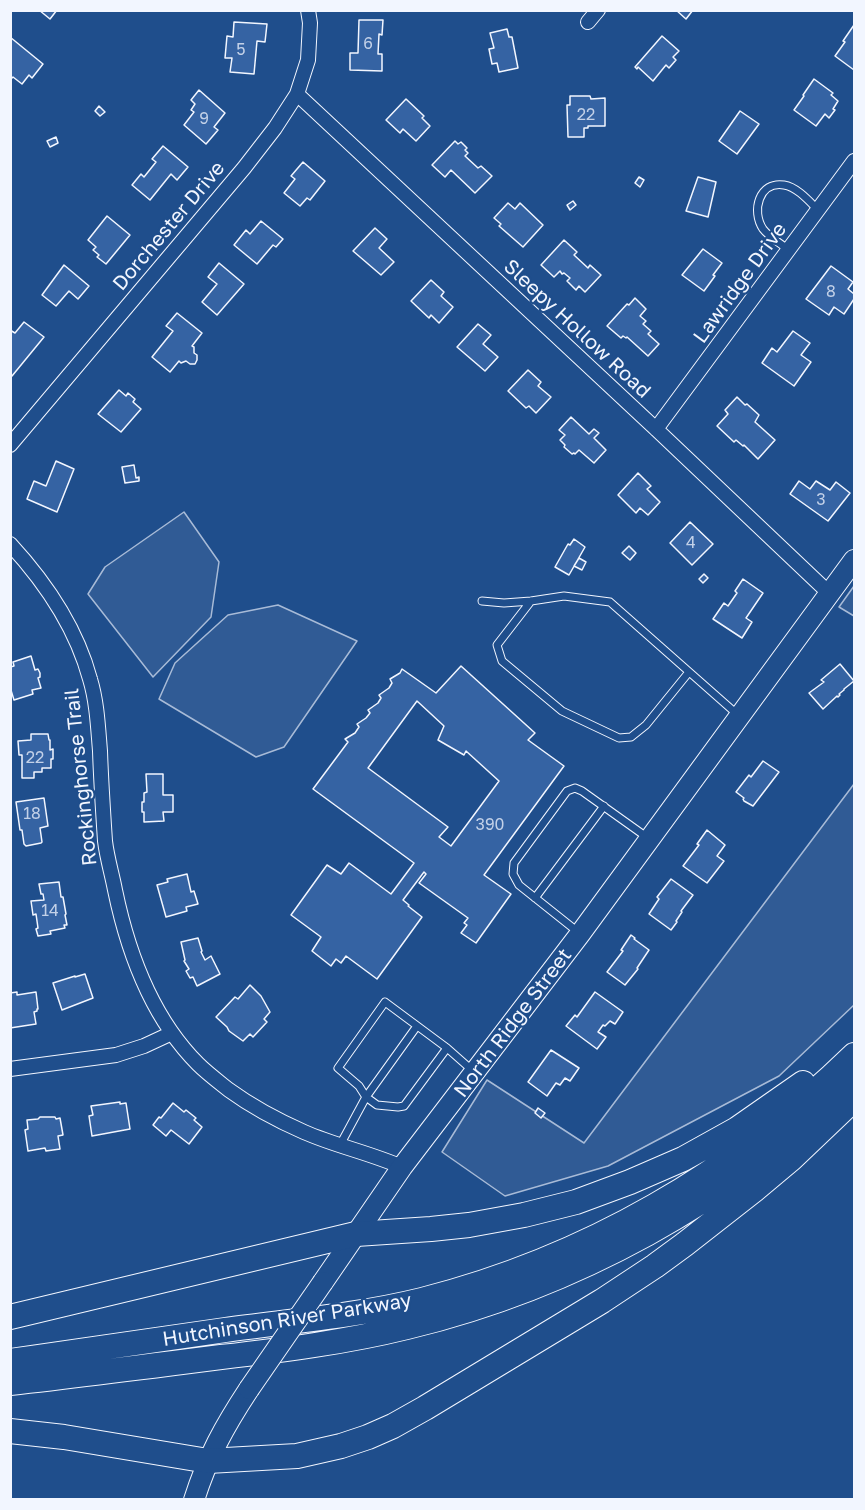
<!DOCTYPE html>
<style>
body{margin:0}
#map{position:relative;width:865px;height:1510px;overflow:hidden;background:#1f4e8c;font-family:"Golos Text",sans-serif}
canvas{display:block}
.frame{position:absolute;inset:0;border:12px solid #f2f6ff;pointer-events:none}
</style>
<div id="map">
<canvas width="865" height="1510"></canvas>
<div class="frame"></div>
</div>
<script>
const context = document.querySelector('canvas').getContext('2d');
context.lineJoin = 'round';
function fill(path, color) {
  context.fillStyle = color;
  context.fill(path, 'evenodd');
}
function stroke(path, color, width, dash) {
  context.strokeStyle = color;
  context.lineWidth = width;
  context.lineCap = dash ? 'butt' : 'round';
  context.setLineDash(dash || []);
  context.stroke(path);
}
function write(font, color, halo, rows, align = 'center') {
  context.font = font + ' "Golos Text",sans-serif';
  context.lineWidth = 4.5;
  context.setLineDash([]);
  context.textBaseline = 'middle';
  context.strokeStyle = halo;
  context.fillStyle = color;
  for (const [text, x, y, turn = 0] of rows) {
    context.save();
    context.translate(x, y);
    context.rotate((+turn || 0) * Math.PI / 180);
    context.textAlign = isNaN(turn) ? turn : align;
    if (halo) context.strokeText(text, 0, 0);
    context.fillText(text, 0, 0);
    context.restore();
  }
}
const built = new Path2D(`
 M184 512 219 562 211 617 153 677 88 594 105 567Z
 M854 586V616L839 607Z
 M278 605 357 641 284 747 256 757 159 699 175 663 228 615Z
 M854 784V1005L779 1076 608 1166 505 1196 442 1152 487 1080 584 1143Z`);
fill(built, '#305b95');
stroke(built, '#a8bbd7', 1.5);
const building = new Path2D(`
 M39 10H57L50 19Z
 M676 10H693L686 19Z
 M359 20H383L382 35 379 34 378 54H382V71L350 70V53H358Z
 M234 22 267 24 265 42 257 41 254 74 230 72 232 58H225L227 36 233 37Z
 M854 25V70L835 56 845 42 843 41Z
 M507 29 509 37H512L518 68 499 72 497 63 492 64 489 49 494 48 490 33Z
 M662 36 679 51 673 57 676 60 669 68 666 65 653 81 638 67 637 69 635 67Z
 M10 37 43 64 32 78 29 75 22 84 13 77 10 80Z
 M814 79 833 93 831 95 838 101 833 109 835 110 829 118 825 114 816 126 794 110 804 96 803 95Z
 M199 90 225 113 214 127 218 130 206 144 184 125 194 112 191 110 195 104 191 100Z
 M570 96H590L591 99 605 98V126H588V128H584V137H568L567 105H570Z
 M406 99 424 116 422 118 430 126 416 141 403 129 400 133 386 120Z
 M99 106 105 112 100 116 95 111Z
 M740 111 759 124 737 154 719 141Z
 M56 137 58 143 50 147 47 141Z
 M455 141 458 144 461 142 467 148 465 150 468 153 465 156 478 168 481 166 492 176 475 193 451 170 445 177 432 165Z
 M163 146 188 167 177 180 171 174 150 200 132 185 141 174 144 177 156 162 152 159Z
 M303 162 325 181 310 200 307 198 300 206 284 193 295 179 291 176Z
 M639 177 644 180 640 187 635 183Z
 M698 177 716 182 708 217 686 211Z
 M573 201 576 205 570 210 567 205Z
 M508 203 515 209 520 203 543 225 523 247 499 226 501 224 494 218Z
 M107 216 130 235 106 264 97 257 99 255 93 250 96 247 88 240Z
 M261 221 283 239 276 247 273 245 257 264 234 245 246 230 250 234Z
 M375 228 387 239 379 248 394 262 381 275 353 251Z
 M564 240 577 252 574 255 588 268 590 265 601 275 585 292 579 286 576 290 567 281 570 278 564 273 562 274 560 271 554 277 541 265Z
 M703 249 722 263 713 275 715 276 704 291 682 275Z
 M219 263 244 284 217 315 202 302 217 284 208 277Z
 M64 265 89 286 78 299 69 291 56 306 42 295Z
 M831 266 853 282 848 289 854 294V299L844 314 834 307 829 315 806 299Z
 M431 280 444 292 441 296 453 307 439 323 431 315 429 318 411 301Z
 M635 298 646 309 640 316 646 321 643 324 651 331 648 334 659 344 648 356 627 337 626 338 623 336 621 338 607 326 627 304 629 305Z
 M177 313 202 333 192 346 194 347V353L197 355V360L195 364H190L186 361 181 363 179 361 170 372 152 357 173 331 166 326Z
 M24 322 44 337 12 376 10 375V330L15 333Z
 M478 324 491 335 483 344 498 357 485 371 457 347Z
 M793 331 810 343 801 355 811 362 794 386 762 363 772 348 777 352Z
 M528 370 541 382 538 386 551 397 536 413 529 406 526 408 508 391Z
 M119 390 126 396 128 393 135 399 133 402 141 409 121 432 98 414Z
 M737 397 745 405 747 404 759 415 755 422 775 440 758 459 744 445 743 446 736 440 734 442 717 426 728 414 725 410Z
 M571 417 589 434 594 429 599 433 594 438 606 450 594 463 579 450 575 454 574 453 572 454 564 447 565 445 560 440 565 435 559 430Z
 M56 461 74 469 57 512 27 499 34 481 46 486Z
 M134 465 136 478 139 477V481L125 483 122 467Z
 M638 473 651 486 647 489 660 502 648 515 640 508 636 513 618 495Z
 M799 481 810 489 816 481 830 490 836 482 850 493 828 521 790 494Z
 M690 522 713 544 692 565 670 543Z
 M574 539 585 547 569 575 555 567 568 544 570 545Z
 M629 546 636 553 630 560 622 553Z
 M579 558 586 562 582 570 574 566Z
 M704 574 708 578 703 583 699 579Z
 M743 579 763 593 746 618 752 622 742 638 713 619 724 603 728 606 737 593 735 591Z
 M31 656 35 670 38 669 40 673V677L38 678 41 688 32 690 33 694 14 700 10 687V667L14 666 13 662Z
 M840 664 854 681 844 689V690L839 694 840 695 838 697 837 696 823 709 809 693 824 682 821 680Z
 M461 666 535 733 528 740 564 766 484 875 511 894 476 943 461 933 467 925 464 923 468 918 419 883 426 874 424 872 403 900 409 905 408 906 422 917 377 979 346 956 341 963 336 959 331 966 312 951 321 937 291 915 327 865 341 874 349 863 391 894 414 863 313 789 348 742 345 739 355 733 359 727 357 724 366 718 370 713 368 710 378 703 381 698 379 695 389 688 392 683 390 679 400 673 402 669 436 693ZM417 701 444 726 438 740 464 755 466 751 499 781 451 846 439 837 448 827 368 768Z
 M31 734H48L49 740H50V750L53 749V759H51V768H42V772H34V778H22V755H19L18 741 31 740Z
 M763 761 779 772 753 806 744 801 743 799 744 798 736 792 749 775 751 777Z
 M146 774H163V795H173V812H163L164 821 144 822V812H142V802H144V793L147 792Z
 M44 798 48 826 40 828 42 842 41 843 26 846 24 844 22 830H20L16 802Z
 M707 830 725 845 717 856 724 861 707 883 683 866 699 845 697 844Z
 M187 874 191 892 194 891 198 904 186 907 187 911 166 917 157 885 168 882 167 879Z
 M671 879 693 895 681 911 682 912 676 921 677 922 671 930 649 914 659 899 657 897Z
 M59 882 61 897H63L66 914 65 915 67 925H64L65 928 50 931 51 934 38 936 36 929 38 928 36 914 33 915 31 901 44 900 43 894H41L39 884Z
 M631 935 635 938 634 939 649 950 637 968 638 969 625 985 607 972 623 951 621 950Z
 M198 938 202 951 201 952 205 960 211 956 220 974 197 986 193 977 190 978 186 971 189 969 184 961 185 960 181 942Z
 M85 974 93 998 62 1010 53 983 75 976V977Z
 M250 985 261 996 270 1012 264 1019 267 1022 253 1037 250 1034 243 1041 229 1031 227 1027 216 1017 235 997 238 999Z
 M17 992V995L36 992 38 1009H37V1011L34 1012 36 1024 10 1028V993Z
 M595 992 623 1012 615 1024 610 1021 605 1026 603 1025 598 1032 606 1037 597 1049 566 1026 575 1015 577 1017Z
 M551 1050 579 1068 570 1081 565 1078 560 1085 556 1083 547 1096 528 1082Z
 M120 1102V1104L126 1103 130 1129 92 1136 89 1116 93 1115 91 1106Z
 M173 1103 184 1112 186 1110 196 1118 194 1120 202 1127 189 1144 171 1130 166 1136 153 1125 159 1117 161 1118Z
 M538 1108 545 1113 541 1118 535 1113Z
 M40 1117H55L56 1119 60 1118 63 1135 58 1136 60 1149 46 1151 45 1148 28 1151 25 1130 28 1129 27 1120 38 1119Z`);
fill(building, '#3563a3');
stroke(building, '#f2f6ff', 1.5);
const lane = new Path2D(`
 M789 250C780 243 769 237 763 229 751 211 759 181 784 185 797 187 809 201 818 210
 M482 601 504 603 531 601 564 596 610 602 738 715
 M531 601 497 645 502 661 562 711 619 738 631 737 646 725 689 672
 M535 898 604 806
 M578 932 519 885 513 874 514 863 567 791 575 788 582 791 648 838
 M447 1048 404 1106 398 1107 377 1105 366 1097 359 1086 338 1068 385 1002 447 1048 473 1071
 M340 1145 366 1097 417 1026`);
const street = new Path2D(`
 M588 22 598 10
 M297 94 656 429 830 594
 M656 429 854 161
 M10 445 244 168 275 128 297 94 308 60 310 23 308 10
 M10 544C46 583 76 627 90 679 97 702 98 727 100 751 101 781 103 811 105 841 107 858 112 874 115 890 128 953 152 1018 198 1064 207 1073 219 1082 229 1090 251 1106 279 1121 304 1132 336 1146 370 1153 402 1167
 M10 1069 116 1055 144 1046 172 1033`);
const secondary = new Path2D(`
 M323 1282 402 1167 580 934 854 560
 M194 1500C208 1456 224 1427 249 1389`);
const highway = new Path2D(`
 M10 1317 356 1234 431 1229 469 1225 524 1215 576 1202 630 1182 683 1159 737 1129 803 1083
 M10 1361C82 1351 154 1340 225 1330 291 1321 357 1316 422 1300 587 1258 733 1173 854 1055
 M10 1383C81 1375 151 1366 221 1357 284 1350 346 1342 407 1327 573 1287 732 1200 854 1081
 M10 1431 64 1437 208 1461 297 1456 341 1446 368 1437 393 1426 425 1408 602 1301 655 1266 685 1244 754 1190 791 1159 854 1099`);
stroke(lane, '#f2f6ff', 9);
stroke(street, '#f2f6ff', 16);
stroke(secondary, '#f2f6ff', 22);
stroke(highway, '#f2f6ff', 26);
stroke(lane, '#1f4e8c', 7);
stroke(street, '#1f4e8c', 14);
stroke(secondary, '#1f4e8c', 20);
stroke(highway, '#1f4e8c', 24);
const secondaryBridge = new Path2D(`
 M249 1389 323 1282`);
stroke(secondaryBridge, '#f2f6ff', 22, []);
stroke(secondaryBridge, '#1f4e8c', 20);
write('16px', '#c3d1e8', null, [
 ["6",368,44],
 ["5",241,50],
 ["22",586,115],
 ["9",204,119],
 ["8",831,292],
 ["3",821,500],
 ["4",691,543],
 ["22",35,758],
 ["18",32,814],
 ["390",490,825],
 ["14",50,911]
]);
write('20px', '#f2f6ff', '#1f4e8c', [
 ["Dorchester Drive",169,226,-50],
 ["Lawridge Drive",740,283,-54],
 ["Sleepy Hollow Road",577,329,43],
 ["Rockinghorse Trail",81,777,-96],
 ["North Ridge Street",513,1023,-53],
 ["Hutchinson River Parkway",287,1320,-9]
]);
</script>
